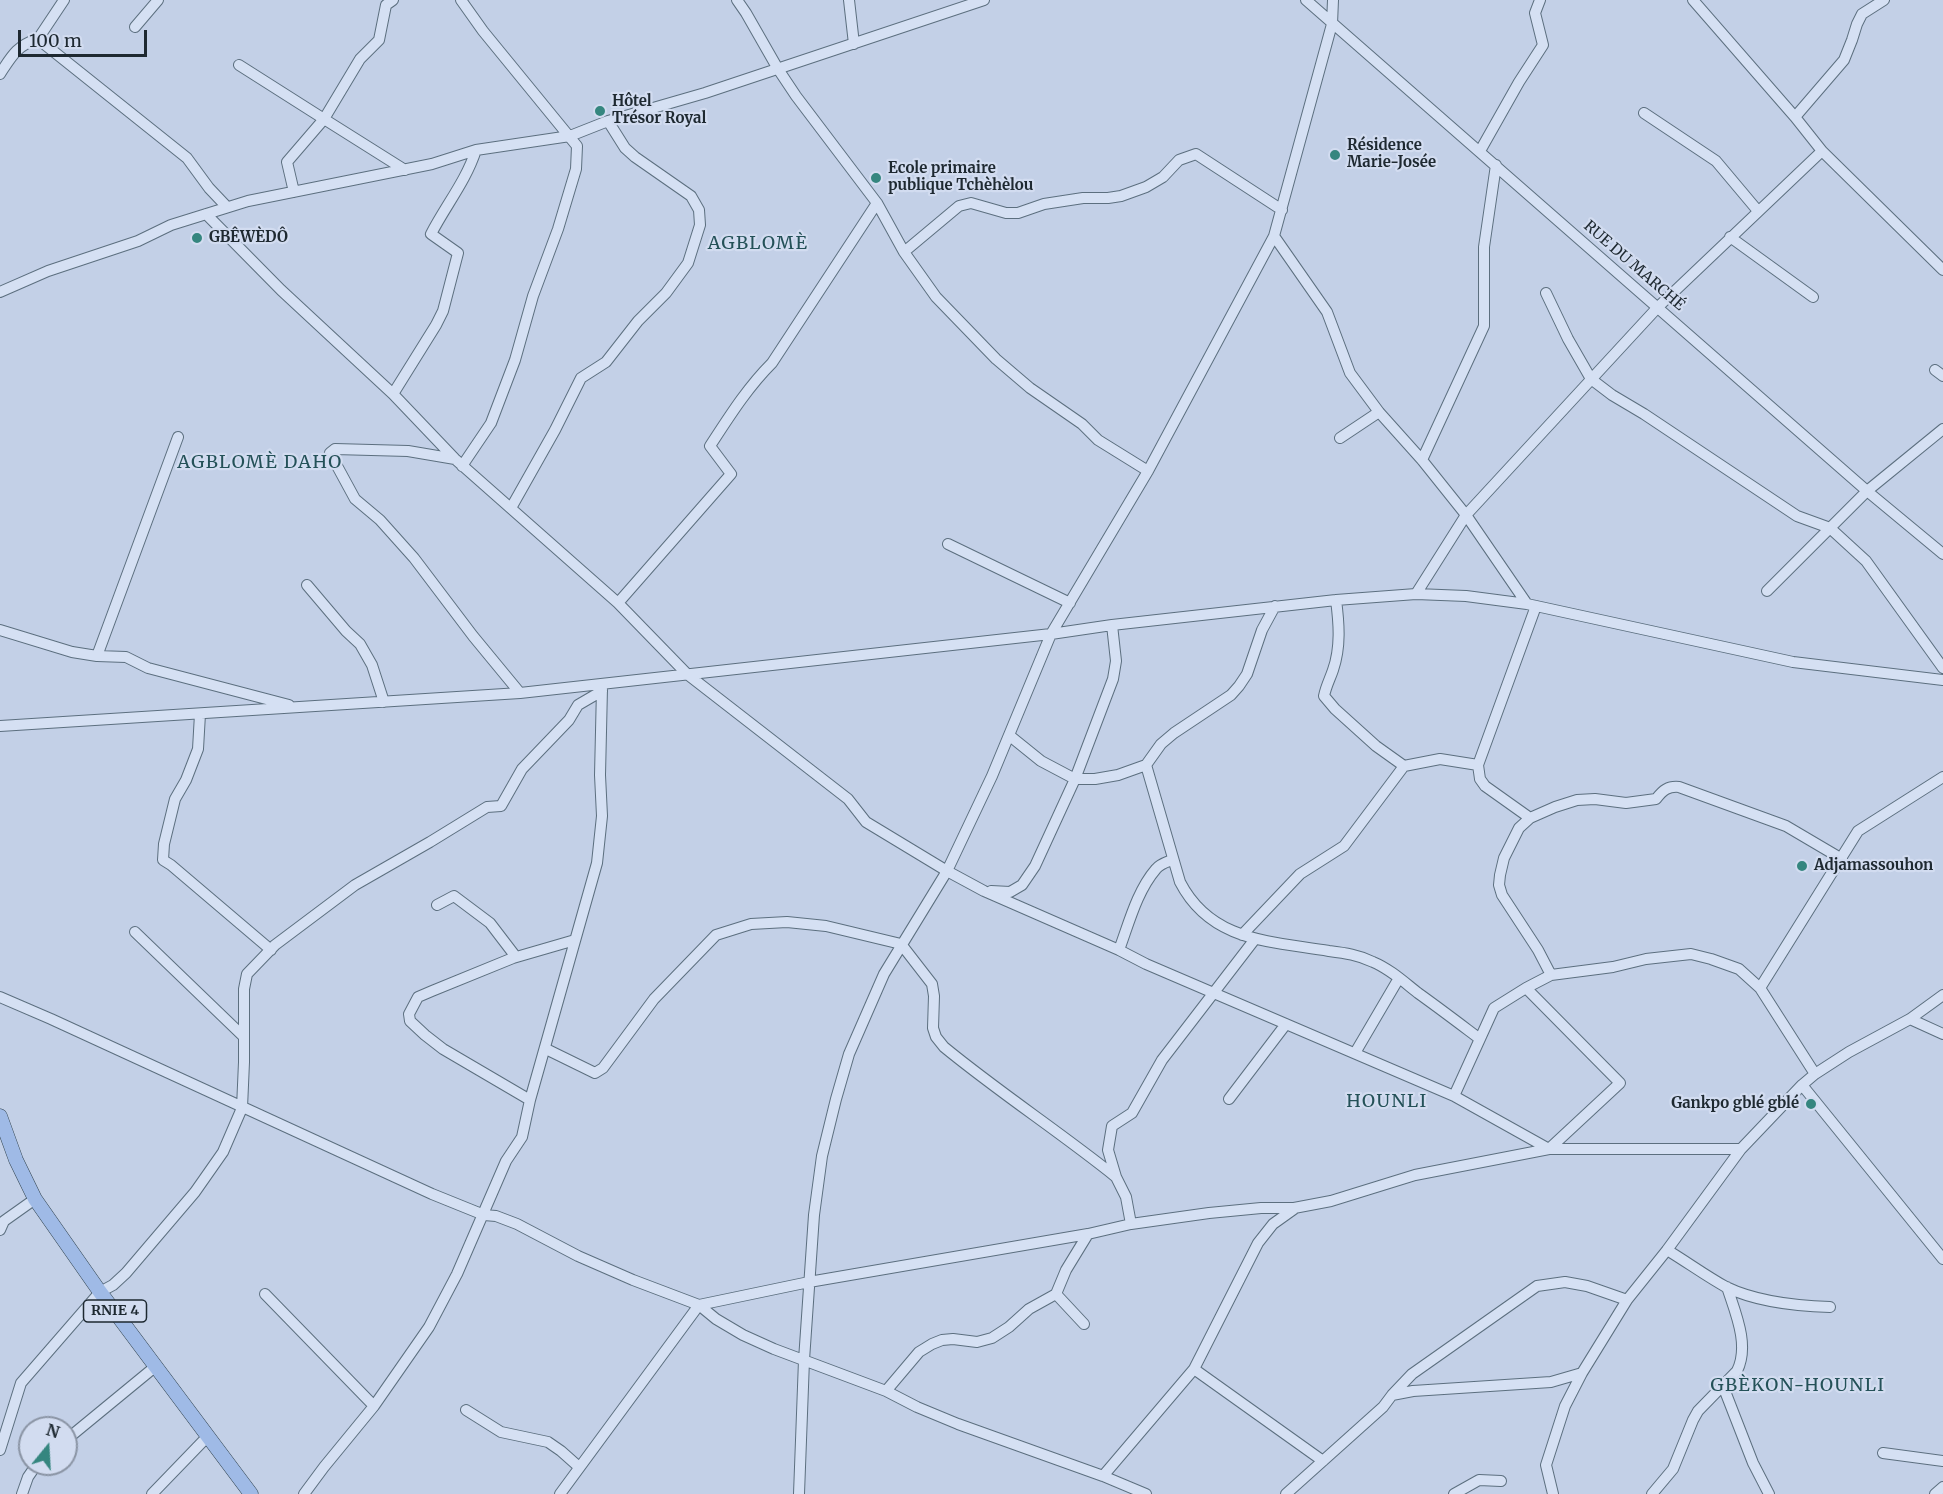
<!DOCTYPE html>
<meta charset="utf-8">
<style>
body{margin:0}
#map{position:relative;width:1943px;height:1494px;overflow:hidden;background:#c3d0e7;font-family:Merriweather,serif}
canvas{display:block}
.north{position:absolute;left:18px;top:1416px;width:60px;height:60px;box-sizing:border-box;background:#d2dcf0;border:2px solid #8a94a4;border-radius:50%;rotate:18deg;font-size:16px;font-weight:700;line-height:24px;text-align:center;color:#1e2931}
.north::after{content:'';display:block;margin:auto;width:21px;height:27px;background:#35867f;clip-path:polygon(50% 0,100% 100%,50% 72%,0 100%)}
.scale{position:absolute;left:18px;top:30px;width:129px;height:27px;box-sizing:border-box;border:3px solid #1e2931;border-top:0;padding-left:8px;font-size:18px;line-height:21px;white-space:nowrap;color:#1e2931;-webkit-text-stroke:4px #d2dcf0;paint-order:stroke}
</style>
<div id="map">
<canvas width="1943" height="1494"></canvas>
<div class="north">N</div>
<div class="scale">100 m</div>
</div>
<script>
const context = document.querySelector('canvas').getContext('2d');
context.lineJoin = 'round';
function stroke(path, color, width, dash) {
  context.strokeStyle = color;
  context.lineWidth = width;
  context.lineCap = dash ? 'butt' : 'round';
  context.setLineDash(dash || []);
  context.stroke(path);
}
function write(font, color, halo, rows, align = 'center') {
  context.font = font + ' Merriweather,serif';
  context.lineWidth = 4.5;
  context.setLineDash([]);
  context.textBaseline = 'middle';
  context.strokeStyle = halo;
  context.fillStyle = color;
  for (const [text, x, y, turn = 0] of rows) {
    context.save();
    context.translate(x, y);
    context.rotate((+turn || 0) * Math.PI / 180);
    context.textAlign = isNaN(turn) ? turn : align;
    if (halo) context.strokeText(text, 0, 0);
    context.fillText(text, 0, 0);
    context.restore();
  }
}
const minor = new Path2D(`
 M393 0 386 5 379 40 360 59 324 119 405 170
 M461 0 483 31 577 146 576 169 558 229 533 296 515 360 491 423 462 466
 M737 0 746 13 778 69 796 96 877 203 904 252 936 297 996 359 1030 388 1082 424 1098 440 1148 471
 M849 0 854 44
 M1306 0 1867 491 1943 554
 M1693 0 1795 117 1822 151 1943 270
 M135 27 158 0
 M38 39 187 158 209 188 227 207
 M239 65 324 119 287 162 294 192
 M0 74C11 57 17 45 38 39L64 0
 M1644 113 1716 161 1758 211
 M1795 117 1844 60 1852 40 1857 24 1862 14 1884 0
 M1480 151 1519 82 1543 45 1535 13 1540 0
 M206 214 281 290 393 394 455 459 618 603 687 674 848 799 866 822 947 871 984 891 1119 950 1146 964 1454 1096 1549 1149
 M1274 236 1327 312 1350 373 1379 412 1422 460 1466 515 1527 604
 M1730 237 1813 297
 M904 252 959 206 971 203 1006 213H1018L1044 204 1083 198H1108L1121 196 1146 187 1163 177 1179 160 1196 154 1282 210
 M0 292 48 271 138 241 171 225 248 201 432 164 476 150 570 136 608 121 705 93 984 0
 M1546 293 1568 339 1591 379 1612 395 1644 414 1797 516 1830 528 1866 561 1943 668
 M1935 370 1943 376
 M393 394 436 325 443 311 458 253 431 234C446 205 466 181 476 150
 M1340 438 1379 412
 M455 459 408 451 335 449 330 453 355 499 380 520 414 558 473 636 520 693
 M1422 460 1484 326V247L1496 165
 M511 508 555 430 581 378 606 362 638 321 666 293 688 263 700 225 699 210 691 196 635 157 625 148 608 121
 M948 544 1070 603
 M307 585 346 631 360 644 372 665 384 702
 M1767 591 1867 491 1943 429
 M1416 594 1466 515 1658 307 1822 151
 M1336 600C1339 623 1341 647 1333 670 1330 679 1326 686 1324 696L1335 709 1376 746 1404 766
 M618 603 731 474 710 446C729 417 747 388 772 363L877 203
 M0 630 72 652 97 656 126 657 148 668 289 705
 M97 656 178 437
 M200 714 198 749 186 780 175 799 164 844 163 860 171 865 271 950
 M0 726 520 693 1051 634 1112 625 1336 600 1416 594 1466 596 1527 604 1793 662 1943 680
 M1010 736 1041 761 1075 779H1095L1118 775 1146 765 1161 744 1174 733 1231 695 1239 686 1247 674 1262 630 1275 606
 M1146 765 1180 882C1211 942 1270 941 1329 951 1345 953 1359 955 1373 962 1390 969 1404 982 1418 993 1439 1008 1460 1024 1480 1039
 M1478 765 1536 606
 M991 891 1010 892 1022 885 1035 866 1075 779 1113 679 1116 661 1112 625
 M437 905 454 896 490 923 516 957
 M135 932 244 1037
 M1242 935 1300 874 1344 846 1404 766 1440 759 1478 765 1480 779 1485 786 1530 818
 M1119 950C1129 923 1137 891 1156 869 1160 864 1167 862 1172 860
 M1551 975 1538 950 1502 895 1499 885 1500 875 1504 858 1519 828 1530 818 1555 807 1577 800 1595 799 1626 803 1656 799C1663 790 1668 786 1679 787L1786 826 1842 859
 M1526 988 1620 1083 1549 1149
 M1760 988 1858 831 1943 777
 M0 997 51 1019 432 1194 484 1215 496 1216 517 1224 578 1256 633 1280 699 1305 716 1319 743 1335 774 1349 886 1391 917 1407 958 1424 1103 1476 1146 1494
 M1910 1019 1943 1034
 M546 1049 595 1073 603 1068 654 999 716 935 751 924 787 922 826 926 901 944 932 984 934 996 933 1028 936 1037 944 1047C1000 1093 1060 1132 1116 1177
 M1355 1053 1399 978
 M1802 1085 1943 1259
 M1454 1096 1494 1008 1526 988 1551 975 1613 967 1646 959 1691 954 1711 959 1739 969 1760 988 1815 1074
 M1229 1099 1286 1024
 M530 1100 443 1049 425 1035 410 1021 409 1014 418 997 432 991 513 958 575 940
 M1131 1224 1126 1197 1116 1177 1108 1150 1112 1126 1132 1113 1162 1060 1255 939
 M0 1230 4 1221 35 1199
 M1667 1250C1687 1262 1706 1276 1726 1287 1757 1302 1796 1306 1830 1307
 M265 1294 374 1406
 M1056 1294 1084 1324
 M1194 1369 1323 1461
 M1723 1386 1753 1463 1769 1494
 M886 1391 919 1352 932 1344 942 1340 953 1339 977 1342 992 1338 1009 1327 1029 1309 1056 1294 1066 1270 1088 1234
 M1392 1395 1412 1374 1537 1286 1565 1282 1587 1286 1627 1300
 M466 1410 501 1432 548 1442 561 1451 579 1467
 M66 1440 156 1366
 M0 1450 21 1383 100 1292 113 1285 126 1273 195 1192 223 1152 242 1108 244 1062V989L247 974 275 945 355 885 430 842 487 807 501 806 522 769 569 720 578 705 602 691
 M1883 1453 1943 1461
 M1103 1476 1194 1369 1258 1243 1273 1224 1294 1209
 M22 1494 28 1477 37 1464
 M152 1494 207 1437
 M304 1494 324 1467 374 1406 429 1327 457 1274 506 1161 522 1137 530 1100 597 863 602 816 600 775 602 688
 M560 1494 699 1305 809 1282 1088 1234 1131 1224 1209 1213 1261 1208H1294L1331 1201 1415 1175 1549 1149H1741
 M799 1494 804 1360 814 1215 822 1156 836 1099 849 1054 884 974 947 871 992 776 1051 634 1148 471 1274 236 1332 24 1333 0
 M1286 1494 1383 1407 1392 1395 1413 1391 1551 1382 1582 1373 1627 1300 1667 1250 1741 1149 1802 1085 1815 1074 1849 1052 1910 1019 1943 995
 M1454 1494 1479 1480 1501 1481
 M1553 1494 1546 1465 1565 1406 1582 1373
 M1652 1494 1673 1469 1693 1420 1698 1411 1737 1371C1750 1345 1735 1312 1727 1287
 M1935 1494 1943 1487`);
const major = new Path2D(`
 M0 1116 16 1160 35 1199 100 1292 251 1494`);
stroke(minor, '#5c6f7f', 12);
stroke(major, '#30424d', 15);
stroke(minor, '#d5e0f3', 10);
stroke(major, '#9fbae6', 14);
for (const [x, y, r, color] of [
 [600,111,6,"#35867f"],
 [1335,155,6,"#35867f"],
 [876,178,6,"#35867f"],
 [197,238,6,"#35867f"],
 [1802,866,6,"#35867f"],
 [1811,1104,6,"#35867f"]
]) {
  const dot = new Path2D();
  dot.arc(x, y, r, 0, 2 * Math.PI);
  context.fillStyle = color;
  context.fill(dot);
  stroke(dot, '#d2dcf0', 2);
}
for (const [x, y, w] of [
 [115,1311,63]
]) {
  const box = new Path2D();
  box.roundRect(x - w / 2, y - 11, w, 22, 4.5);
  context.fillStyle = '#d2dcf0';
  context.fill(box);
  stroke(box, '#1e2931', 1.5);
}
write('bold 14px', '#1e2931', null, [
 ["RNIE 4",115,1311]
]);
write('bold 15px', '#1e2931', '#d2dcf0', [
 ["Hôtel",612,102],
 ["Trésor Royal",612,119],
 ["Résidence",1347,146],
 ["Marie-Josée",1347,163],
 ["Ecole primaire",888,169],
 ["publique Tchèhèlou",888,186],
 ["GBÊWÈDÔ",209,238],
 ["Adjamassouhon",1814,866],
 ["Gankpo gblé gblé",1799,1104,"right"]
], 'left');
write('15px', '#1e2931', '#d2dcf0', [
 ["RUE DU MARCHÉ",1634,266,41]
]);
context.letterSpacing = '1.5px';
write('18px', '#245158', '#d2dcf0', [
 ["AGBLOMÈ",758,244],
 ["AGBLOMÈ DAHO",260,463],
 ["HOUNLI",1387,1102],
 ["GBÈKON-HOUNLI",1798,1386]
]);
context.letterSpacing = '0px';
</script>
